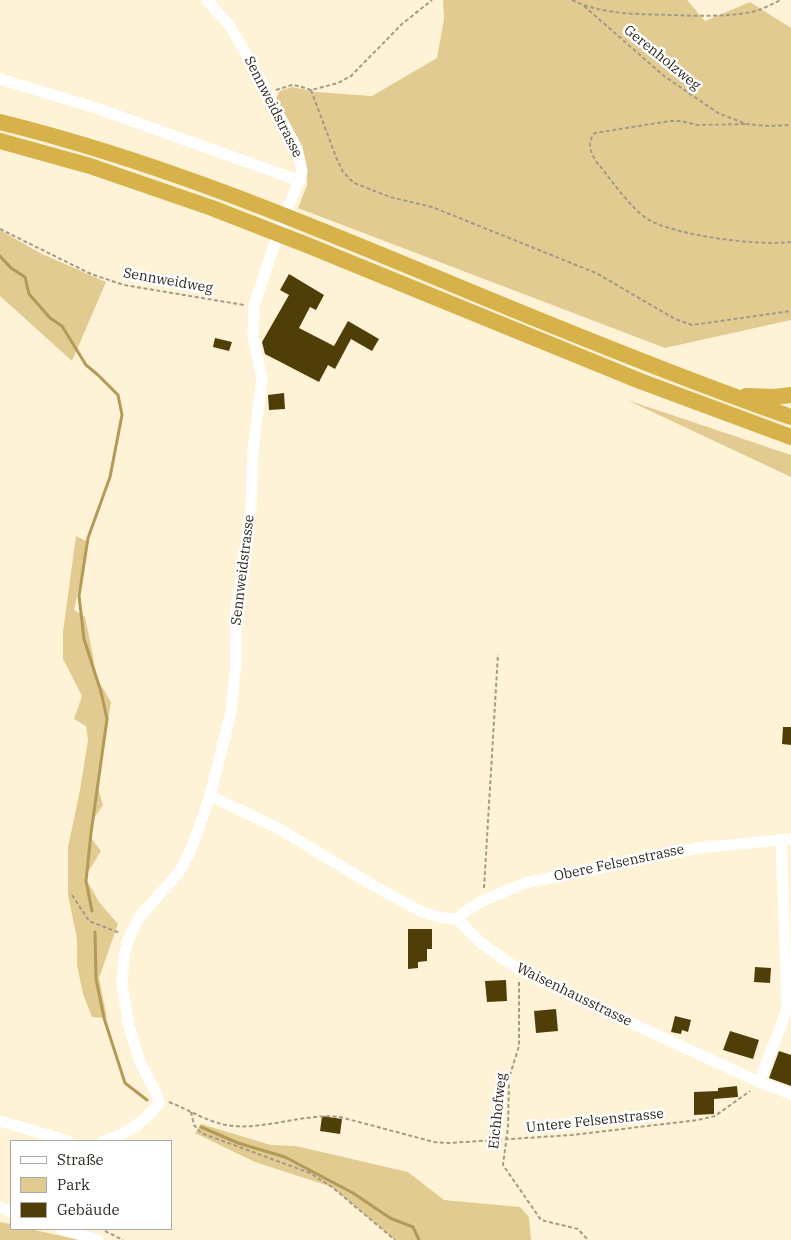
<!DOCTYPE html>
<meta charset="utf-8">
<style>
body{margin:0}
#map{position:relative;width:791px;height:1240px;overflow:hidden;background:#fff3d7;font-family:"IBM Plex Serif",serif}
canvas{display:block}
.legend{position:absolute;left:10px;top:1140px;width:162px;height:90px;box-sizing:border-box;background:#fff;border:1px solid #aba9a5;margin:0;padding:6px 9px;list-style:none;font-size:15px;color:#2d291e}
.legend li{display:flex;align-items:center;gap:10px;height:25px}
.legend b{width:25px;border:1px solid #aba9a5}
</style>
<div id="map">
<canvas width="791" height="1240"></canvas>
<ul class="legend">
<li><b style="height:6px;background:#fff"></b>Straße</li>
<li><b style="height:14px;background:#e2cb91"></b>Park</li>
<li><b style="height:14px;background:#503e09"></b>Gebäude</li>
</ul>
</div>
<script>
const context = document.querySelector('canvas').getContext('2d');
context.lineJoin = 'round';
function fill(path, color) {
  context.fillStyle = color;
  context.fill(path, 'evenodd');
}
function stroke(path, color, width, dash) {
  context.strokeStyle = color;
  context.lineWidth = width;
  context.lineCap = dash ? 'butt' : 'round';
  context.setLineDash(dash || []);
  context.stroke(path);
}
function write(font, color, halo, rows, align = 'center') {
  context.font = font + ' "IBM Plex Serif",serif';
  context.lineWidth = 5;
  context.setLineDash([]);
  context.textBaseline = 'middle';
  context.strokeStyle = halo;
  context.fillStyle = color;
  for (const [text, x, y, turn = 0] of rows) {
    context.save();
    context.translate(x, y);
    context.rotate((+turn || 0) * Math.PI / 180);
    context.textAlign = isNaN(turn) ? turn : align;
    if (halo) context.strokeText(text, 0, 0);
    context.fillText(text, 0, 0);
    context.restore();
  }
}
fill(new Path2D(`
 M443 0H687L705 21 750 2 791 28V320L665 348 298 208 307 185V169L276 98 280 91 292 87 316 92 372 96 437 58 444 19Z
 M0 230 40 253 106 282 72 361 0 296Z
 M627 400 791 455V477Z
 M76 536 88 542 74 610 85 617 93 656 95 675 111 702 98 788 103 805 93 820 91 838 101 851 85 877 99 902 118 924 99 978 107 1018 92 1017 83 994 77 965V939L68 895V847L80 790 88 740 86 726 74 719 82 696 63 659V632Z
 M201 1124 271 1145 296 1146 408 1172 444 1200 520 1207 529 1217 531 1240H395L332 1187 255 1162 195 1133Z
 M0 1222 11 1224V1229H30L80 1240H0Z`), '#e2cb91');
stroke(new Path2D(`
 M0 256 11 268 25 277 29 294 50 318 62 326 86 365 98 375 118 395 122 415 110 477 88 538 79 596 84 639 101 692 107 719 91 833 86 881 92 911
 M95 932 96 979 104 1018 125 1083 147 1100
 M201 1127 238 1143 285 1157 353 1193 390 1218 413 1227 419 1240`), '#b39a57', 3);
fill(new Path2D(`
 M289 274 324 295 316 310 310 307 299 328 334 346 348 321 379 339 372 351 351 339 335 369 328 365 319 382 265 354 262 342 289 295 280 290Z
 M215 338 232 342 229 351 213 347Z
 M284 393 285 409 269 410 268 395Z
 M783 727H791V745L782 744Z
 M408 929H432V949H427V961L418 962V968L408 969Z
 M755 967 771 968 770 983 754 982Z
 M506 980 507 1001 487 1002 485 981Z
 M556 1009 558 1031 536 1033 534 1011Z
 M675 1016 691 1020 688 1032 682 1030 681 1034 671 1032Z
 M730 1031 759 1040 753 1059 723 1050Z
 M779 1051 791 1055V1086L769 1078Z
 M737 1086 738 1097 714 1099V1114L694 1115V1092L718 1091V1088Z
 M322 1116 342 1119 340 1134 320 1131Z`), '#503e09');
stroke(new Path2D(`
 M572 0C603 15 638 14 671 15 698 16 725 17 752 12 762 10 771 4 781 0
 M584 6 664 76 718 113 746 124 768 126 791 125
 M276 90 292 85 299 86 311 90 338 83 351 76 402 24 432 0
 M311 90 336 157 343 172 354 183 390 197 432 207 596 273 675 319 692 325 791 311
 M745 124 697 125 681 121H670L595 133C585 142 592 158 600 166 611 180 634 212 649 220 678 236 758 246 791 242
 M0 229 91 274 124 285 244 305
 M484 888 498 654
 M72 895 89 921 120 933
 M519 982V1046L509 1078 508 1127 503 1165 541 1220 578 1229 588 1240
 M169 1102C190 1110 210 1124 233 1126 269 1129 304 1113 340 1117L434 1142 449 1143 572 1135 698 1120 715 1116 750 1091
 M191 1112 194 1125 201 1133 310 1173 332 1187 395 1240
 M105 1231 123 1240`), '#a49b87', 2, [4, 2.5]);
stroke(new Path2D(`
 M0 79 96 108 300 181
 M210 796 276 827 374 886 424 913 444 918 457 919 480 942 518 969 586 1002 759 1082 791 1094
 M457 919 469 909 482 901 525 883 697 848 791 839
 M759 1082 785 1015 787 1005 781 839
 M0 1121 68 1141
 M103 1141C126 1136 144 1121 159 1104L157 1095 140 1062 129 1026 122 984 124 955 129 938 140 916 177 875 185 862 195 839 210 796 231 712 236 664V611L251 508 253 450 262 379 253 335 254 306 270 257 302 171 297 148 245 52 229 25 207 0
 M0 1207 11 1212
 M61 1229 98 1240`), '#fff', 11);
stroke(new Path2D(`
 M0 122C163 162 317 228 471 292 577 336 683 379 791 417
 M0 141 90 166 212 208 307 245 640 381 791 437
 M746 396 774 397 791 395`), '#d7b149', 16);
write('14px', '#2d291e', '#fff', [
 ["Gerenholzweg",662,58,39],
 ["Sennweidstrasse",273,107,63],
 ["Sennweidweg",168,281,10],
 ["Sennweidstrasse",243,570,-83],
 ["Obere Felsenstrasse",619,863,-12],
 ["Waisenhausstrasse",574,995,26],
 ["Eichhofweg",498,1111,-84],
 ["Untere Felsenstrasse",595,1121,-6]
]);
</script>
